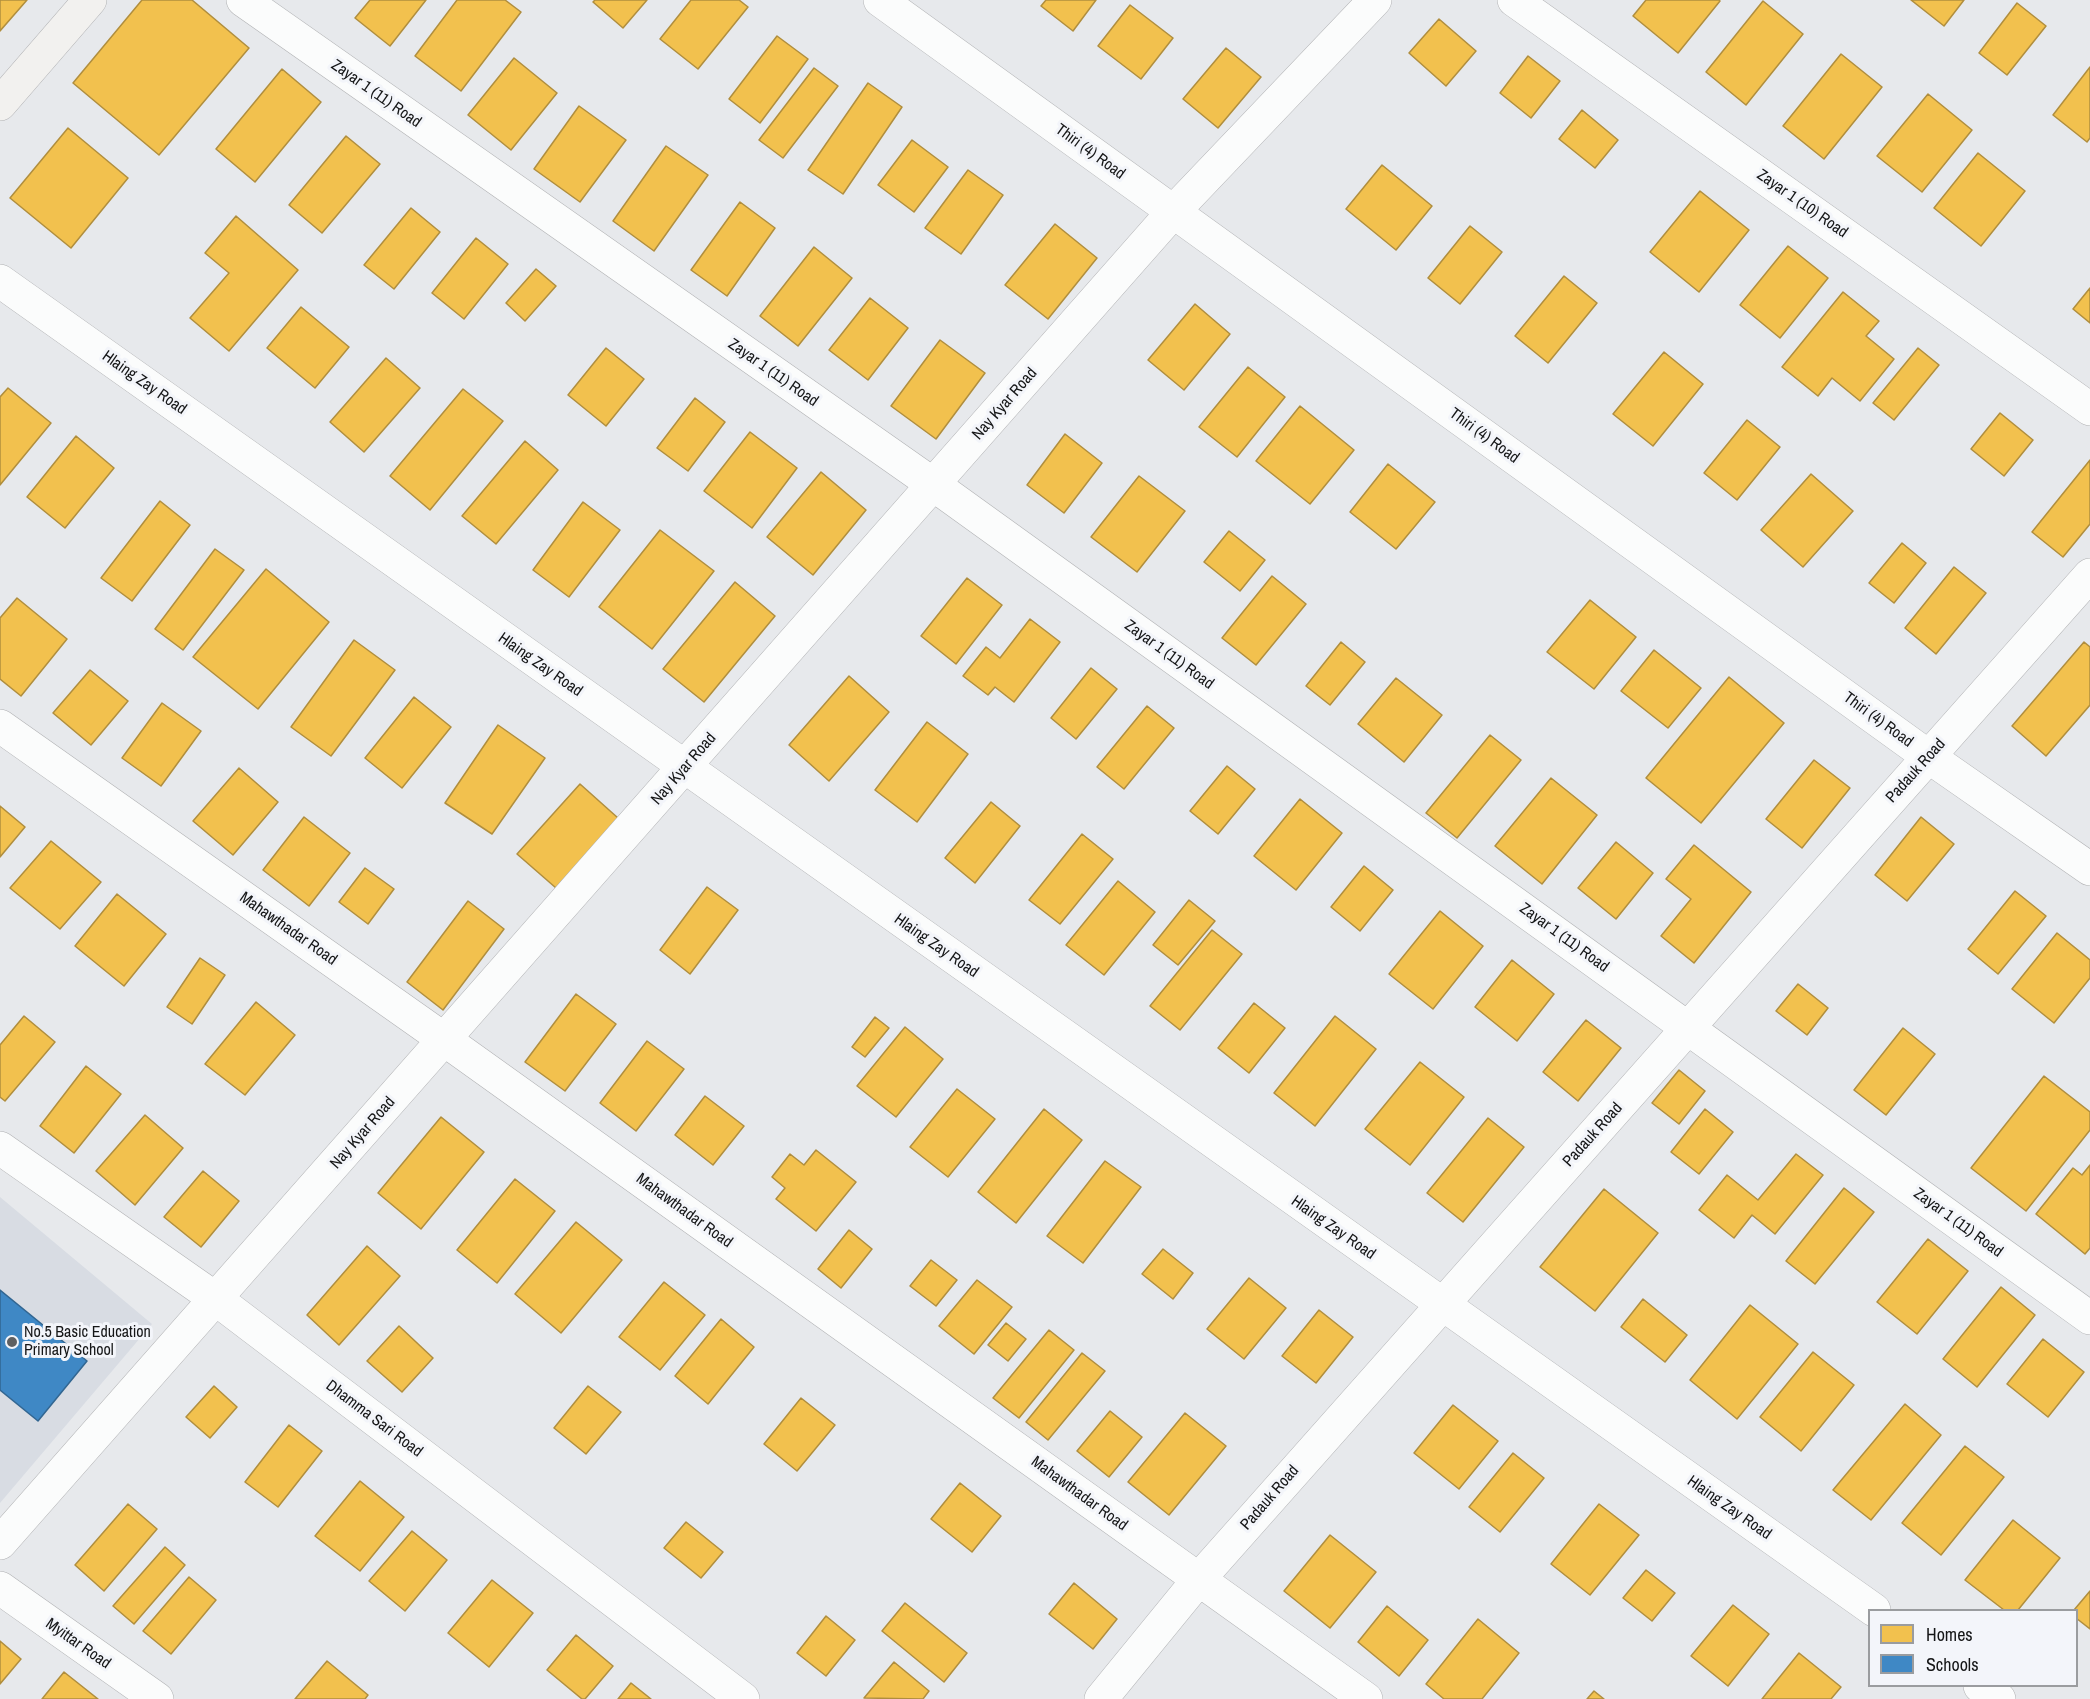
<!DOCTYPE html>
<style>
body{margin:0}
#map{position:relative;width:2090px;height:1699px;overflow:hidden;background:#e7e9ec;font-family:"Archivo Narrow",sans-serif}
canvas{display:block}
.legend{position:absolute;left:1868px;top:1609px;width:210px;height:78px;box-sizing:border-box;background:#f3f5fa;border:2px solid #9a9c9f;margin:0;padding:8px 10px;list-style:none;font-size:18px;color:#151617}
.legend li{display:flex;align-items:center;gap:12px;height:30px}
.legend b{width:30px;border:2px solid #9a9c9f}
</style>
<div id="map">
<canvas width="2090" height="1699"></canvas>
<ul class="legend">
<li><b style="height:16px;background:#f2c14e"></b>Homes</li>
<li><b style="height:16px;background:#3f88c5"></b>Schools</li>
</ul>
</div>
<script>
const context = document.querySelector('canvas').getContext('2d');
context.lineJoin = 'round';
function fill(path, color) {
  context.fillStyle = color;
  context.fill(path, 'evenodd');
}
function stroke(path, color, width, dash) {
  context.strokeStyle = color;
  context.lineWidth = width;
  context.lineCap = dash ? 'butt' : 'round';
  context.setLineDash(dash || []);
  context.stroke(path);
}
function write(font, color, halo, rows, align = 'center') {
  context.font = font + ' "Archivo Narrow",sans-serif';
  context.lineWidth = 6;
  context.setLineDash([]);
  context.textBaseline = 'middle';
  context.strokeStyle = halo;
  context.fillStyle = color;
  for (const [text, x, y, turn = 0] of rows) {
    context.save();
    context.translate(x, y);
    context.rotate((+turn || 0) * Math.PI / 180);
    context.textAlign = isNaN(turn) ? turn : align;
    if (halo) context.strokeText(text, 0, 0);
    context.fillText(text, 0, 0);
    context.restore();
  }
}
fill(new Path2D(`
 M0 1197 152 1324 0 1503Z`), '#d8dce3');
const homes = new Path2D(`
 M0 0H27L0 31Z
 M142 0H192L249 48 159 155 73 83Z
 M370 0H426L390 46 355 18Z
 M457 0H505L521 12 461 91 415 56Z
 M595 0H647L623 28 593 2Z
 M691 0H739L748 7 698 69 660 39Z
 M1046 0H1096L1073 31 1041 6Z
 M1646 0H1719L1720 1 1678 53 1633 16Z
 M1911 0H1964L1944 26Z
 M1763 1 1803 34 1746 105 1706 72Z
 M2017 3 2046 26 2007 75 1979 53Z
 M1130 5 1173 38 1141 79 1098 46Z
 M1439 19 1476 51 1446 86 1409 53Z
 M777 36 808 59 760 123 729 99Z
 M1226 48 1261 77 1218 128 1183 99Z
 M1841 54 1882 87 1824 159 1783 126Z
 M1528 56 1560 81 1531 118 1500 93Z
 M514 58 557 93 511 150 468 115Z
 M2090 67V138L2087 142 2053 115Z
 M814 68 838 86 783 158 759 140Z
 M282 69 321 102 255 182 216 149Z
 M868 83 902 107 843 194 808 170Z
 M1928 94 1972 130 1922 192 1877 156Z
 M579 106 626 140 580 202 534 169Z
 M1582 110 1618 140 1595 168 1559 139Z
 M68 128 128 178 71 248 10 198Z
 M346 136 380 164 322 233 289 205Z
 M912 140 948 167 914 212 878 185Z
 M666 146 708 175 654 251 613 221Z
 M1978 153 2025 191 1981 246 1934 208Z
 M1382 165 1432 206 1396 250 1346 209Z
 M968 170 1003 195 961 254 925 228Z
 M1700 191 1749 230 1699 292 1650 252Z
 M740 202 775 228 727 296 691 270Z
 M411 208 440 232 394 289 364 265Z
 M236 216 298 270 229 351 190 318 229 273 205 253Z
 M1055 224 1097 258 1048 319 1005 285Z
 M1470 226 1502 252 1460 304 1428 278Z
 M476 238 508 264 464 319 432 293Z
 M1788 246 1828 278 1780 338 1740 305Z
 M814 247 852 278 798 346 760 316Z
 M536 269 556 286 525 321 506 303Z
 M1564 276 1597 303 1548 363 1515 336Z
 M2090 288V323L2073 309Z
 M1843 292 1879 321 1866 336 1894 359 1860 401 1832 378 1818 396 1782 367Z
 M870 298 908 328 868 380 829 350Z
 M1195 304 1230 334 1184 390 1148 360Z
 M301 307 349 347 315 388 267 348Z
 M940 340 985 373 936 439 891 406Z
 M606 348 644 379 606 426 568 395Z
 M1918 348 1939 365 1894 420 1873 403Z
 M1664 352 1703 384 1653 446 1613 414Z
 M386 358 420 388 364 452 330 422Z
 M1248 367 1285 397 1237 457 1199 427Z
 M8 388 51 423 0 485V397Z
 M463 389 503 421 430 510 390 476Z
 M695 398 725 422 688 471 657 448Z
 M1300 406 1354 450 1310 504 1256 461Z
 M2000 413 2033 440 2004 476 1971 449Z
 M1747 420 1780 447 1737 500 1704 473Z
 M750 432 797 468 752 528 704 491Z
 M1065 434 1102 463 1064 513 1027 485Z
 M76 436 114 468 65 528 27 497Z
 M525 441 558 470 496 544 462 516Z
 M2090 460V524L2063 557 2032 532Z
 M1388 464 1435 502 1396 549 1350 512Z
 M821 472 866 510 813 575 767 537Z
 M1811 474 1853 511 1803 567 1761 530Z
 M1139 476 1185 511 1137 572 1091 537Z
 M160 501 190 525 132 601 101 578Z
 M583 502 620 530 569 597 533 570Z
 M660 530 714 571 652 649 599 607Z
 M1229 531 1265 560 1240 591 1204 562Z
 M1902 543 1926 563 1894 603 1869 583Z
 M215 549 244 570 183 650 155 629Z
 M1954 567 1986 593 1936 654 1905 628Z
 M266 569 329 622 258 709 193 657Z
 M1272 576 1306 604 1256 665 1222 638Z
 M967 578 1002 605 956 664 921 636Z
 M735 582 775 616 704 702 663 669Z
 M17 598 67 639 21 696 0 679V618Z
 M1590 600 1636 637 1594 689 1547 652Z
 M1030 619 1060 642 1014 702 995 687 988 695 963 676 986 647 1000 658Z
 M354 640 395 670 331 756 291 727Z
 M1341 642 1365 662 1330 705 1306 686Z
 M2084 642 2090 647V705L2046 756 2012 726Z
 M1654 650 1701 688 1668 728 1621 691Z
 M1091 668 1117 689 1076 739 1051 718Z
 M90 670 128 701 91 745 53 713Z
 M849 676 889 712 829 781 789 745Z
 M1729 677 1784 723 1701 823 1646 778Z
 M1396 678 1442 715 1404 762 1358 724Z
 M414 697 451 727 402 788 365 758Z
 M162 703 201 731 161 786 122 758Z
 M1147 706 1174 728 1124 789 1097 767Z
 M927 722 968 754 917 822 875 790Z
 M498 725 545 758 492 834 445 803Z
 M1490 735 1521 760 1457 838 1426 813Z
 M1814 760 1850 788 1802 848 1766 819Z
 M1227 766 1255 789 1218 834 1190 811Z
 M239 768 278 802 233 855 193 821Z
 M1551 778 1597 815 1542 884 1495 846Z
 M580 784 618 818 556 888 517 854Z
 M1300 799 1342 833 1296 890 1254 856Z
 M991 802 1020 826 975 883 945 858Z
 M0 806 25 827 0 857Z
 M304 817 350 853 309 906 263 870Z
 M1921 817 1954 844 1907 901 1875 875Z
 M1082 834 1113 859 1060 924 1029 900Z
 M51 841 101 882 60 929 10 888Z
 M1616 842 1653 873 1616 919 1578 888Z
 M1694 845 1751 892 1694 963 1661 936 1691 899 1666 879Z
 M1364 866 1393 890 1360 931 1331 907Z
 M365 868 394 889 368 924 339 902Z
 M1118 881 1155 912 1104 975 1066 945Z
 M707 887 738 910 690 974 660 950Z
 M2015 891 2046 916 1998 974 1968 949Z
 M117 894 166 934 124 986 75 946Z
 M1189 900 1215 921 1178 965 1153 945Z
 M468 901 504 929 443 1010 407 982Z
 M1440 911 1483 946 1433 1009 1389 974Z
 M1212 930 1242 954 1180 1030 1150 1006Z
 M2057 933 2090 960V978L2054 1023 2012 989Z
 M200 958 225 975 192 1024 167 1007Z
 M1512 960 1554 994 1517 1041 1475 1007Z
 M1798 984 1828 1008 1807 1035 1776 1011Z
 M576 994 616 1024 565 1091 525 1062Z
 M256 1002 295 1035 245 1095 205 1064Z
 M1254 1003 1285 1028 1249 1073 1218 1048Z
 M24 1016 55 1042 5 1101 0 1097V1045Z
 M1335 1016 1376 1049 1315 1126 1274 1093Z
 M875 1017 889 1028 865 1057 852 1047Z
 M1586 1020 1621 1048 1578 1101 1543 1072Z
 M905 1027 943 1059 896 1117 857 1086Z
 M1903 1028 1935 1054 1886 1115 1854 1090Z
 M647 1041 684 1069 636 1131 600 1103Z
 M1420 1062 1464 1097 1410 1165 1365 1129Z
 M86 1066 121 1094 74 1153 40 1126Z
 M1679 1070 1705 1091 1679 1124 1652 1103Z
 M2044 1076 2090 1112V1130L2026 1211 1971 1168Z
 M957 1089 995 1119 948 1177 910 1147Z
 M705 1096 744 1126 713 1165 675 1135Z
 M1044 1109 1082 1140 1016 1223 978 1192Z
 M1705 1109 1733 1132 1699 1174 1671 1152Z
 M145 1115 183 1148 135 1205 96 1171Z
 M441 1117 484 1152 421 1229 378 1193Z
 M1488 1118 1524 1147 1463 1222 1427 1193Z
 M816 1150 856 1182 816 1231 776 1199 785 1188 772 1177 790 1154 804 1165Z
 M1796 1154 1823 1175 1775 1234 1752 1215 1734 1238 1699 1210 1727 1175 1758 1200Z
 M1105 1161 1141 1187 1083 1263 1047 1236Z
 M2090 1165V1248L2085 1254 2036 1214 2073 1168 2082 1175Z
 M203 1171 239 1201 201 1247 164 1217Z
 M515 1179 555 1211 497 1283 457 1250Z
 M1844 1188 1874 1212 1815 1284 1786 1261Z
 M1604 1189 1658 1233 1595 1311 1540 1267Z
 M576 1222 622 1260 561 1333 515 1294Z
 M849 1230 872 1249 841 1288 818 1269Z
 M1928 1239 1968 1271 1917 1334 1877 1302Z
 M367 1246 400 1276 339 1345 307 1315Z
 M1163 1249 1193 1273 1173 1299 1142 1274Z
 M931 1260 957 1280 936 1306 910 1286Z
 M1249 1278 1286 1308 1244 1359 1207 1329Z
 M977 1280 1012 1307 974 1354 939 1326Z
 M664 1282 705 1315 660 1370 619 1337Z
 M2001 1287 2035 1315 1977 1387 1943 1359Z
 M1643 1299 1687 1335 1665 1362 1621 1327Z
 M1750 1305 1798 1344 1737 1419 1690 1380Z
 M1319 1310 1353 1337 1316 1383 1282 1356Z
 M721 1319 754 1347 708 1404 675 1376Z
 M1006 1323 1026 1339 1008 1361 988 1345Z
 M399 1326 433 1358 402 1392 367 1361Z
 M1049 1330 1074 1350 1019 1418 993 1398Z
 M2043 1339 2084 1372 2048 1417 2007 1384Z
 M1813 1352 1854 1385 1801 1451 1760 1417Z
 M1082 1353 1105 1371 1048 1440 1026 1422Z
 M214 1386 237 1407 210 1438 186 1417Z
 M588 1386 621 1412 586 1454 554 1428Z
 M801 1398 835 1425 797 1471 764 1444Z
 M1905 1404 1941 1435 1871 1520 1833 1490Z
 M1453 1405 1498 1441 1459 1489 1414 1453Z
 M1110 1411 1142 1437 1109 1477 1077 1451Z
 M1185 1413 1226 1446 1169 1515 1128 1482Z
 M289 1425 322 1451 278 1507 245 1482Z
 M1965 1446 2004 1477 1941 1555 1902 1523Z
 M1513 1453 1544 1478 1500 1532 1469 1507Z
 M360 1481 404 1517 360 1571 315 1536Z
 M960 1483 1001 1516 972 1552 931 1519Z
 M128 1504 157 1529 104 1591 75 1565Z
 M1599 1504 1639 1535 1590 1595 1551 1564Z
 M2013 1520 2060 1558 2018 1610H2004L1965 1580Z
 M686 1522 723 1552 701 1578 664 1548Z
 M412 1531 447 1560 405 1611 369 1581Z
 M1330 1535 1376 1572 1330 1628 1284 1591Z
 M165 1547 185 1565 134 1624 113 1606Z
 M1646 1570 1675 1593 1652 1621 1623 1598Z
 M189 1577 216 1600 171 1654 143 1631Z
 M492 1580 533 1613 489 1667 448 1633Z
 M1074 1583 1117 1619 1093 1649 1049 1614Z
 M2090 1591V1629L2076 1618V1610H2074Z
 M905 1603 967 1653 944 1682 882 1631Z
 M1733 1605 1769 1634 1728 1686 1691 1656Z
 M1387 1606 1428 1640 1399 1676 1358 1642Z
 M826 1616 855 1640 826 1676 797 1653Z
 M1478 1619 1519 1653 1482 1699H1444L1426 1684Z
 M576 1635 613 1666 585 1699H582L547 1670Z
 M0 1641 21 1659 0 1684Z
 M1799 1653 1841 1687 1831 1699H1762Z
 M327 1661 368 1695 365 1699H295Z
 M894 1662 929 1691 923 1699 864 1698Z
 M64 1672 98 1699H42Z
 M631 1683 651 1699H618Z
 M1594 1691 1604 1699H1587Z`);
fill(homes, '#f2c14e');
stroke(homes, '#b08e3e', 1.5);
const schools = new Path2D(`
 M0 1290 87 1361 38 1421 0 1390Z`);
fill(schools, '#3f88c5');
stroke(schools, '#326691', 1.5);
const street = new Path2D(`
 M243 0 934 485 2090 1318
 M880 0 1929 757 2090 869
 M1514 0 2090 409
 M0 281 1874 1610
 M0 726 445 1040 1366 1699
 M0 1148 216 1299 743 1699
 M0 1543 1173 212 1375 0
 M0 1588 157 1699
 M1980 1686 1999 1699
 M1101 1699 1199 1579 2090 575`);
const secondary = new Path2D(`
 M0 104 90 0`);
stroke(street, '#b0b1b3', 34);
stroke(secondary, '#b0b1b3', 34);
stroke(street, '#fbfcfc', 33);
stroke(secondary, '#f2f1ef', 33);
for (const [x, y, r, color] of [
 [12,1342,6,"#5e6062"]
]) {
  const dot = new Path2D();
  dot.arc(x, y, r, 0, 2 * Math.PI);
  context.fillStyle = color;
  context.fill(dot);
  stroke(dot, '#f3f5fa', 2);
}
write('16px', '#151617', '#f3f5fa', [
 ["Zayar 1 (11) Road",376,94,35],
 ["Thiri (4) Road",1090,152,36],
 ["Zayar 1 (10) Road",1802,204,35],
 ["Zayar 1 (11) Road",773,373,35],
 ["Hlaing Zay Road",144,383,35],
 ["Nay Kyar Road",1005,404,-49],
 ["Thiri (4) Road",1484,436,36],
 ["Zayar 1 (11) Road",1169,655,36],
 ["Hlaing Zay Road",540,665,35],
 ["Thiri (4) Road",1878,720,36],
 ["Nay Kyar Road",684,769,-49],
 ["Padauk Road",1916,771,-48],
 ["Mahawthadar Road",288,929,35],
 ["Zayar 1 (11) Road",1564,938,36],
 ["Hlaing Zay Road",936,946,35],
 ["Nay Kyar Road",363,1133,-49],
 ["Padauk Road",1593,1135,-48],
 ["Mahawthadar Road",684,1211,36],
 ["Zayar 1 (11) Road",1958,1223,36],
 ["Hlaing Zay Road",1333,1228,35],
 ["Dhamma Sari Road",374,1419,37],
 ["Mahawthadar Road",1079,1494,36],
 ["Padauk Road",1270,1498,-49],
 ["Hlaing Zay Road",1729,1508,35],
 ["Myittar Road",78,1644,35]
]);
write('16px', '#151617', '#f3f5fa', [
 ["No.5 Basic Education",24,1333],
 ["Primary School",24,1351]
], 'left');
</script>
